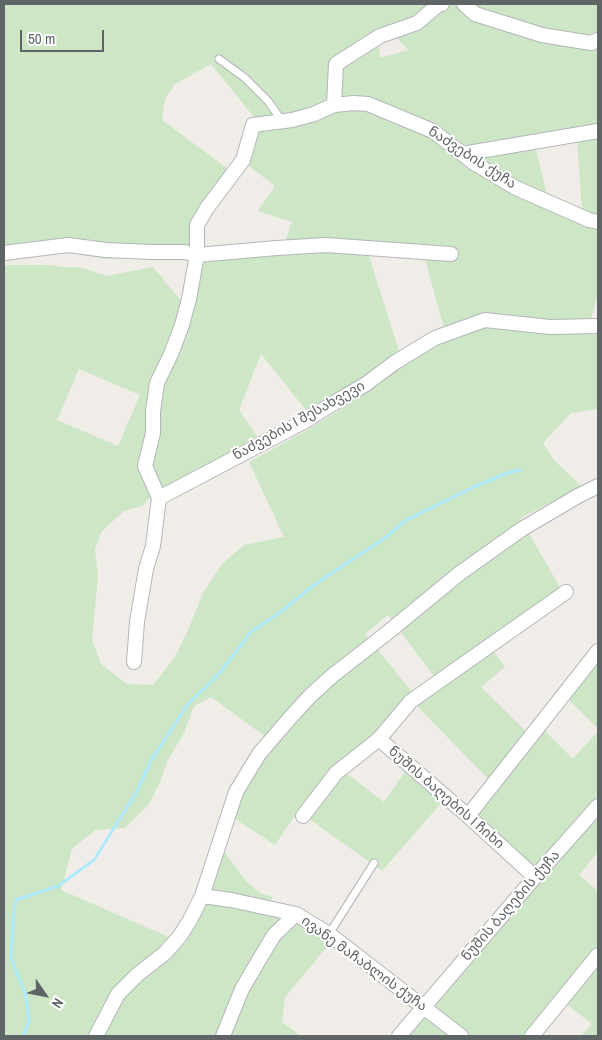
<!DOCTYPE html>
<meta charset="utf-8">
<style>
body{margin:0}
#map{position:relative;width:602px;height:1040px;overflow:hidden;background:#f0ece8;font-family:"Archivo Narrow",sans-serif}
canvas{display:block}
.frame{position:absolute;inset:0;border:5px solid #5f6467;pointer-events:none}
.north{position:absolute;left:20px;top:970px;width:50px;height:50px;-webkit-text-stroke:4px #fff;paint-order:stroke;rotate:123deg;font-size:14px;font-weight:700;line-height:20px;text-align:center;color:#5f6467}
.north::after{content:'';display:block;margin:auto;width:18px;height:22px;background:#5f6467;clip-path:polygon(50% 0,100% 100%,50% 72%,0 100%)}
.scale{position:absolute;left:20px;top:30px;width:84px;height:22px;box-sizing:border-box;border:2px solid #5f6467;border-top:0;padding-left:6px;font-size:15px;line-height:18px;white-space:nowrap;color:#5f6467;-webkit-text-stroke:4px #fff;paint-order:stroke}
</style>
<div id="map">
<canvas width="602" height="1040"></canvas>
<div class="frame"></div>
<div class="north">N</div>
<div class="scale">50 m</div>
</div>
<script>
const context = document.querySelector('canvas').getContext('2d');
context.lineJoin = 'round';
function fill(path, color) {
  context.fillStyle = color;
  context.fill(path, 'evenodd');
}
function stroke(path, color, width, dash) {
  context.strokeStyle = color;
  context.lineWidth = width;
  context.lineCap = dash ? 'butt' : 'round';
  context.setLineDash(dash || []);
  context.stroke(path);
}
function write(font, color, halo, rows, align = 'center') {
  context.font = font + ' "Archivo Narrow","Noto Sans Georgian",sans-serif';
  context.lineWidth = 4;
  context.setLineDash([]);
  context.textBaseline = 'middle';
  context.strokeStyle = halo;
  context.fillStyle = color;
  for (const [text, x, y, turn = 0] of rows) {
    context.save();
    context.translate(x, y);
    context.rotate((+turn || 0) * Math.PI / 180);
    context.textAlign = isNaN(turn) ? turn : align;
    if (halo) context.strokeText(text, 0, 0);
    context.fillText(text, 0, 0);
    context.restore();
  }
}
fill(new Path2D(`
 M4 4H434L417 19 332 65 331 101 287 117H254L211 64 175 84 165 99 162 120 228 169 190 225 196 248 187 254 106 259 77 254 42 250 4 252Z
 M452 4H457L598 44V126L463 150 425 120 383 105 366 96 340 99 339 67 379 41 380 58 408 50 394 35Z
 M468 4H598V35L590 38 545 33 476 12Z
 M359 107 424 132 598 227V292L591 320 444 328 424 256 285 242 292 222 258 211 275 186 245 163 256 129 336 110Z
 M598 134V219L582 212 577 138Z
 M535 146 548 199 471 155Z
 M328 249 368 253 399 351 386 364 310 415 261 354 239 410 259 439 159 492 149 463 157 403 185 328 204 262 285 251Z
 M4 265H53L60 267H79L107 276 153 267 182 302 179 324 148 416 153 494 142 506 124 511 102 531 95 549 98 577 92 640 101 664 127 684 153 685 175 657 188 630 204 591 222 564 244 545 284 537 249 462 309 429 335 413 404 362 440 344 486 326 598 331V409L571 413 543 443 554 460 582 487 520 518 562 591 436 679 388 615 365 634 412 692 374 735 337 766 384 802 407 769 443 801 382 871 298 811 275 845 234 818 243 791 261 762 277 745 211 697 194 706 184 733 168 760 160 782 149 804 125 828 95 830 72 849 61 890 185 944 207 903 223 850 246 881 260 893 273 897 266 910 296 919 331 942 285 997 282 1022 301 1036H107L102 1034 100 1036H4ZM79 369 140 395 118 446 57 420Z
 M492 649 505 667 481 687 528 733 490 781 414 703Z
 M598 659V729L567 698Z
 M543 729 573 759 598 731V799L534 870 474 817Z
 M598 814V852L579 875 598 891V947L524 1036H470L430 1006Z
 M598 964V1036H581L592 1024 565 1003Z
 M423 1015 451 1036H404Z`), '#cde6c6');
stroke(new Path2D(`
 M23 1036 29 1021 26 996 11 958 13 919 16 900 58 886 94 860 136 793 152 759 188 704 218 675 251 632 282 611 314 585 385 538 405 521 476 486 510 472 520 470`), '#aeeafb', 3);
const lane = new Path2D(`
 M219 59 245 78 268 101 282 121
 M329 934 374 863`);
const street = new Path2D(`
 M464 4 475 14 542 35 591 43 598 40
 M334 105 336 64 380 36 417 23 438 5 442 4
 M462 154 598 131
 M4 253 68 245 106 250 152 252H184L197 255 277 248 326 245 451 254
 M159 498 145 466 153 433V411L157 383 171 354 182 325 189 299 197 255V225L207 208 243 160 253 125 292 120 314 114 334 105 354 103 368 104 433 131 474 163 516 188 589 220 598 222
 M134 662 137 622 146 569 153 546 159 498 305 421 337 401 366 384 394 363 435 338 485 320 550 327 598 326
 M303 816 336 773 379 739
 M468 816 598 651
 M535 877 468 816 379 739 411 701 566 592
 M202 896 231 900 296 914 329 934 461 1036
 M96 1036 118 994 137 975 165 953 180 936 190 920 202 896 236 792 259 754 289 719 310 696 332 676 387 633 460 573 522 529 578 496 598 486
 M223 1036 242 989 259 960 274 935 296 914
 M399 1036 535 877 598 806
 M532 1036 598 955`);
stroke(lane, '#b3b6b9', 9);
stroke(street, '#b3b6b9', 16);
stroke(lane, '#fff', 7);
stroke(street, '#fff', 14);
write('14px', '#5f6467', '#fff', [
 ["ნაძვების ქუჩა",472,158,33],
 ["ნაძვების I შესახვევი",299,421,-29],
 ["ნუშის ბაღების I ჩიხი",446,798,41],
 ["ნუშის ბაღების ქუჩა",511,906,-49],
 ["ივანე მაჩაბლის ქუჩა",364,964,36]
]);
</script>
